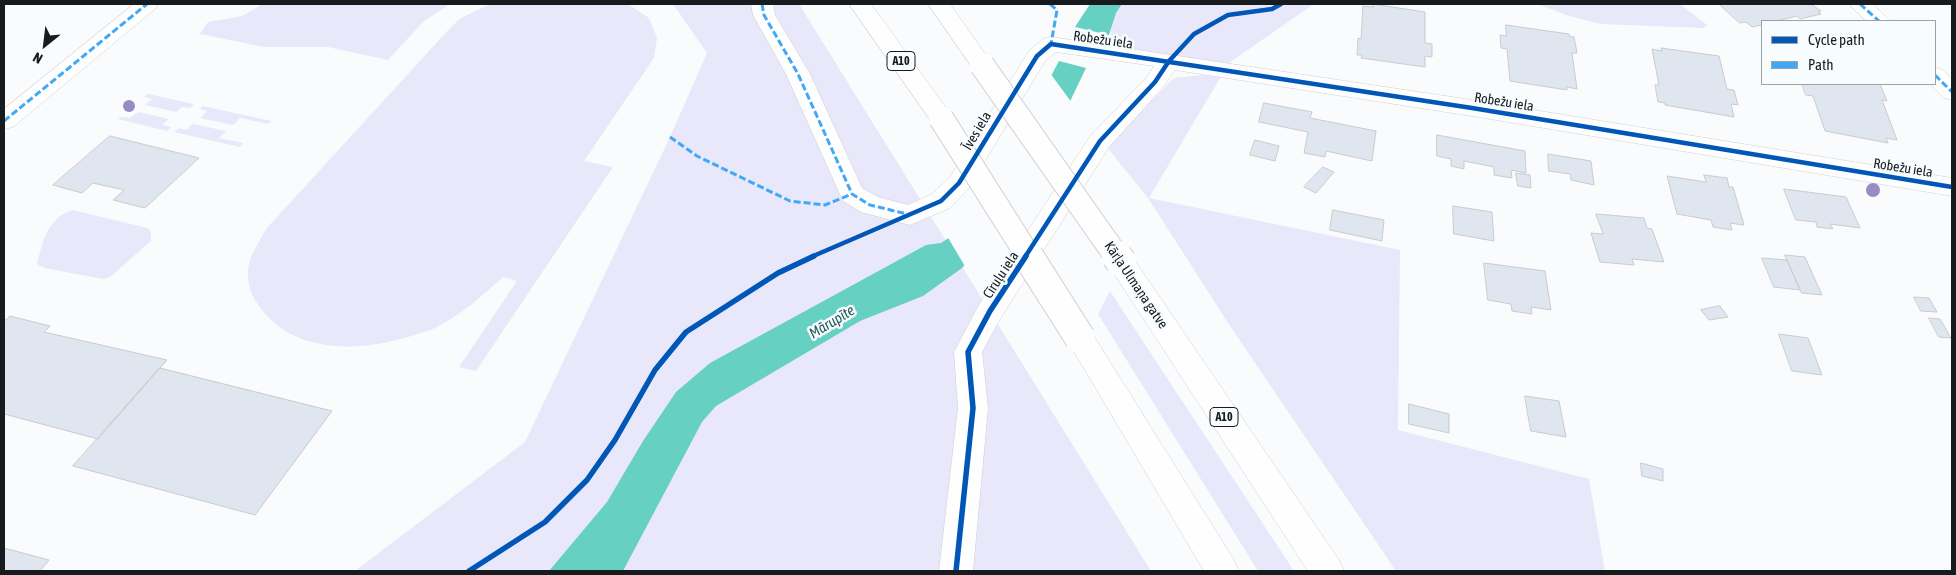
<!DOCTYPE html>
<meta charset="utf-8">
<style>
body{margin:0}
#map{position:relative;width:1956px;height:575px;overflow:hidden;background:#f9fbfd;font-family:"Asap Condensed",sans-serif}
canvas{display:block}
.frame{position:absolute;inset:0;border:5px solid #181b1d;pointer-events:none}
.legend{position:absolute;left:1761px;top:20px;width:175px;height:65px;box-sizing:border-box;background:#f7fcff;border:1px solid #9ea2a5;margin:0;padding:6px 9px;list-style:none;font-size:15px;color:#181b1d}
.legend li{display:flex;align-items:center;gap:10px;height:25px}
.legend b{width:25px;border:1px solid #9ea2a5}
.north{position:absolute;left:20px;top:20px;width:50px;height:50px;-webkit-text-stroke:4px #f7fcff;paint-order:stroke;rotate:209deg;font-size:14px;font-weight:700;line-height:20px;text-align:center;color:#181b1d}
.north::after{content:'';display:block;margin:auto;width:18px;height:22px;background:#181b1d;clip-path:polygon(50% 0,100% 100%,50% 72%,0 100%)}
</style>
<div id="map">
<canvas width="1956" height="575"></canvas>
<div class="frame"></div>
<ul class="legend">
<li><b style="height:6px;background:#0057b8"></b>Cycle path</li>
<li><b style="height:6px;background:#3fa9f5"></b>Path</li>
</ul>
<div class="north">N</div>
</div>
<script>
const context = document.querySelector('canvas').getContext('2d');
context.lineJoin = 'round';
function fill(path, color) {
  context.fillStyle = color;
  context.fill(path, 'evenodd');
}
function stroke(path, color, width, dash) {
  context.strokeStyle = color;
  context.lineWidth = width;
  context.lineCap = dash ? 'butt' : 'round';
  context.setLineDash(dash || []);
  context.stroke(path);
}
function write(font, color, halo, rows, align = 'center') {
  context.font = font + ' "Asap Condensed",sans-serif';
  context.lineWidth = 5;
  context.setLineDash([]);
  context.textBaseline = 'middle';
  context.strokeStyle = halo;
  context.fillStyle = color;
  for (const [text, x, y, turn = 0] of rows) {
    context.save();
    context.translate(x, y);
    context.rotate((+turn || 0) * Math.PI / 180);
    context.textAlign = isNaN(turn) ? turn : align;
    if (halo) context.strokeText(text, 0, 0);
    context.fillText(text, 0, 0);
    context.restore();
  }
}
fill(new Path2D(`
 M263 4H450L424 21 388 60 328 47H264L200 34 208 22 242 16Z
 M490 4H628L649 18 657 38 654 58 584 161 613 167 476 371 459 367 517 281 503 277C481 297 460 316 433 329 425 332 416 334 408 337 357 352 293 354 259 306 249 293 245 275 250 260 254 249 261 239 266 229L451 27 461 18Z
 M673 4H799L1151 571H355L525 442 670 137 707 53Z
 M1122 4H1314L1226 65 1113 48C1108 30 1112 18 1122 4Z
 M1538 4H1680L1707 25 1704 28 1600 24 1566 15Z
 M1223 73 1149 198 1400 250 1398 430 1589 479 1605 571H1396L1230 326 1148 198 1106 146 1174 78Z
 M148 94 194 104 190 108 182 107 176 112 145 105 152 99 144 97Z
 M203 106 271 121 268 124 240 118 233 125 200 118 207 111 200 109Z
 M138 112 169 119 162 125 171 127 167 131 118 119 121 117 130 118Z
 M193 124 226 131 219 138 243 143 240 147 174 132 179 128 186 130Z
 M72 210 148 228 151 232V241L110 277 103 279 44 268 37 264C43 241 47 219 72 210Z
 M1110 291 1123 311 1294 571H1258L1098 314Z`), '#e9e8fa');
fill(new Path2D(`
 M1090 4H1122L1116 13 1109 35 1075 27Z
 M1059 61 1086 68 1062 118 988 239 962 268 923 296 860 321 716 406 702 422 623 571H549L607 502 643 441 676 392 710 363 926 245 941 243 953 235 979 210Z`), '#66d0c3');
fill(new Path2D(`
 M1050 73 1072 103 1064 119 990 240 966 268 947 236 986 201 1013 137 1028 115Z`), '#f9fbfd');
const building = new Path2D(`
 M1373 4 1425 12V43L1432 44V57L1425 56V67L1361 58 1362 55H1357L1358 38 1361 39 1363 6 1373 7Z
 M1719 4H1811L1821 11 1818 12 1821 14 1800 19 1797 16 1777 21H1762V25L1752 27 1746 22 1740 23Z
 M1506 25 1569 34V36L1574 37 1577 53H1572L1577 89 1567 87V90L1510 81 1507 49 1501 48 1500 35 1506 36Z
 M1661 48 1719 56 1727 89 1734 90 1738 105 1731 104 1734 117 1665 105V103L1658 102 1655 85H1659L1652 49 1662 51Z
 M1802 84H1880L1887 101 1882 100 1897 140 1886 138 1888 143 1825 131 1813 96 1806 95Z
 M1264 103 1312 112 1310 118 1376 131 1372 161 1326 151 1325 157 1304 153 1308 132 1259 122Z
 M1437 135 1525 151 1526 173 1511 170 1512 178 1494 175V167L1464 161V169L1451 166V159L1437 156Z
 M110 136 199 158 145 208 113 200 124 190 93 183 82 193 53 185Z
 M1255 140 1279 146 1275 161 1250 155Z
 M1548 154 1591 161 1594 185 1571 180 1570 174 1549 171Z
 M1323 167 1334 172 1316 193 1304 187Z
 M1516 173 1530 175 1531 188 1518 186Z
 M1704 175 1727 178 1729 187H1733L1744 225 1730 223 1732 230 1713 227 1711 220 1677 214 1667 176 1706 182Z
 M1784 189 1846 197 1860 228 1830 224 1833 229 1817 227 1816 222 1796 220Z
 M1453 206 1492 212 1494 241 1454 234Z
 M1333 210 1384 220 1382 241 1330 230Z
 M1596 214 1644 218 1647 228 1652 229 1664 262 1632 259 1634 265 1600 262 1591 233 1603 234Z
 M1785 255 1805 257 1822 295 1802 293Z
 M1762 258 1787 260 1800 290 1774 287Z
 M1484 263 1545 271 1551 310 1531 307 1532 314 1512 311 1511 304 1488 300Z
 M1914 297 1929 298 1937 312 1921 311Z
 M1720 306 1728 317 1709 320 1701 310Z
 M10 316 50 326 44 332 167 360 98 439 4 414V319L6 320Z
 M1929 318 1940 319 1951 338 1939 337Z
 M1779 334 1808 338 1822 375 1792 371Z
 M160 368 332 411 255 515 73 466Z
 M1525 396 1559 401 1566 437 1531 431Z
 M1409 404 1449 414V433L1409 424Z
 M1641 463 1663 469V481L1642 476Z
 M4 548 49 560 40 571H4Z`);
fill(building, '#dfe6f0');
stroke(building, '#c9cbcd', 1);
const street = new Path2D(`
 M134 4H158L155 9 13 127 4 129V109Z
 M751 4H773L775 15 810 74 862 188 878 197 908 205 932 194 950 177 1029 51 1043 39 1051 37 1472 100 1952 178V196L1472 116 1175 70 1163 87 1109 147 1000 319 982 352 988 408 973 571H939L958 408 954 352 980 303 1091 135 1147 77 1154 66 1056 52 1045 61 968 189 950 208 910 225 861 212 843 201 786 74 753 15Z
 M1849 4H1873L1890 21H1866Z
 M1935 67 1943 70 1952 79V100L1944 98 1930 84H1935Z`);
const highway = new Path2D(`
 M849 4H871L949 112 953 118 949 124 941 126 933 124Z
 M928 4H950L993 65 990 70 982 72 974 70Z
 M1121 252 1131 255 1339 560 1344 571H1308L1111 269 1108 262 1111 255Z
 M1080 326 1090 330 1234 560 1239 571H1204L1066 338 1070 330Z`);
stroke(street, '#ced0d2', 1);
stroke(highway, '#ced0d2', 1);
fill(street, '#fefeff');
fill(highway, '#fefeff');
const highwayBridgeFar1 = new Path2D(`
 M982 65 1117 257
 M941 118 1029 257`);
const highwayBridge = new Path2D(`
 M1028 256 1080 338
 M1117 256 1121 262`);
stroke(highwayBridgeFar1, '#ced0d2', 26, []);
stroke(highwayBridge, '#ced0d2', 32, []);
stroke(highwayBridgeFar1, '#fefeff', 24);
stroke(highwayBridge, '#fefeff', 30);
stroke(new Path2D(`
 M762 4 764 15 798 74 852 194 870 205 907 214
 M1050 4 1057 10 1051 44
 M1860 4 1879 21
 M1935 75 1952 92
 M4 121 147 4
 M670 137 697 156 790 201 825 205 852 194`), '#3fa9f5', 3, [7, 3]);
stroke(new Path2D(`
 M811 257 941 201 959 183 1037 56 1051 44 1472 108 1952 187
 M1025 257 1100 141 1155 82 1169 61 1194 34 1228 15 1272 9 1281 4`), '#0057b8', 4.5);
stroke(new Path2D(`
 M469 571 545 522 587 480 615 440 655 370 686 332 778 273 814 256
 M956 571 973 408 968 352 990 311 1026 256`), '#0057b8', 5.5);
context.fillStyle = '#998cc3';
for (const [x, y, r] of [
 [129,106,6],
 [1873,190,7]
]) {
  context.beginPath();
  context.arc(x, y, r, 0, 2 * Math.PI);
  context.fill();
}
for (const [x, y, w] of [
 [901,61,28],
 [1224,417,28]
]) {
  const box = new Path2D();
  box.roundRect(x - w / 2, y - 9.5, w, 19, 4);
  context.fillStyle = '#f7fcff';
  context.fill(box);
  stroke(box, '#181b1d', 1);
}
write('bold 12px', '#181b1d', null, [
 ["A10",901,61],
 ["A10",1224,417]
]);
write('14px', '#181b1d', '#f7fcff', [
 ["Robežu iela",1103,40,8],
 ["Robežu iela",1504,102,9],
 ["Īves iela",977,131,-59],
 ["Robežu iela",1903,168,9],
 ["Cīruļu iela",1001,275,-57],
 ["Kārļa Ulmaņa gatve",1136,285,56]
]);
write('italic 15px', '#245c54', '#f7fcff', [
 ["Mārupīte",832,322,-31]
]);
</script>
